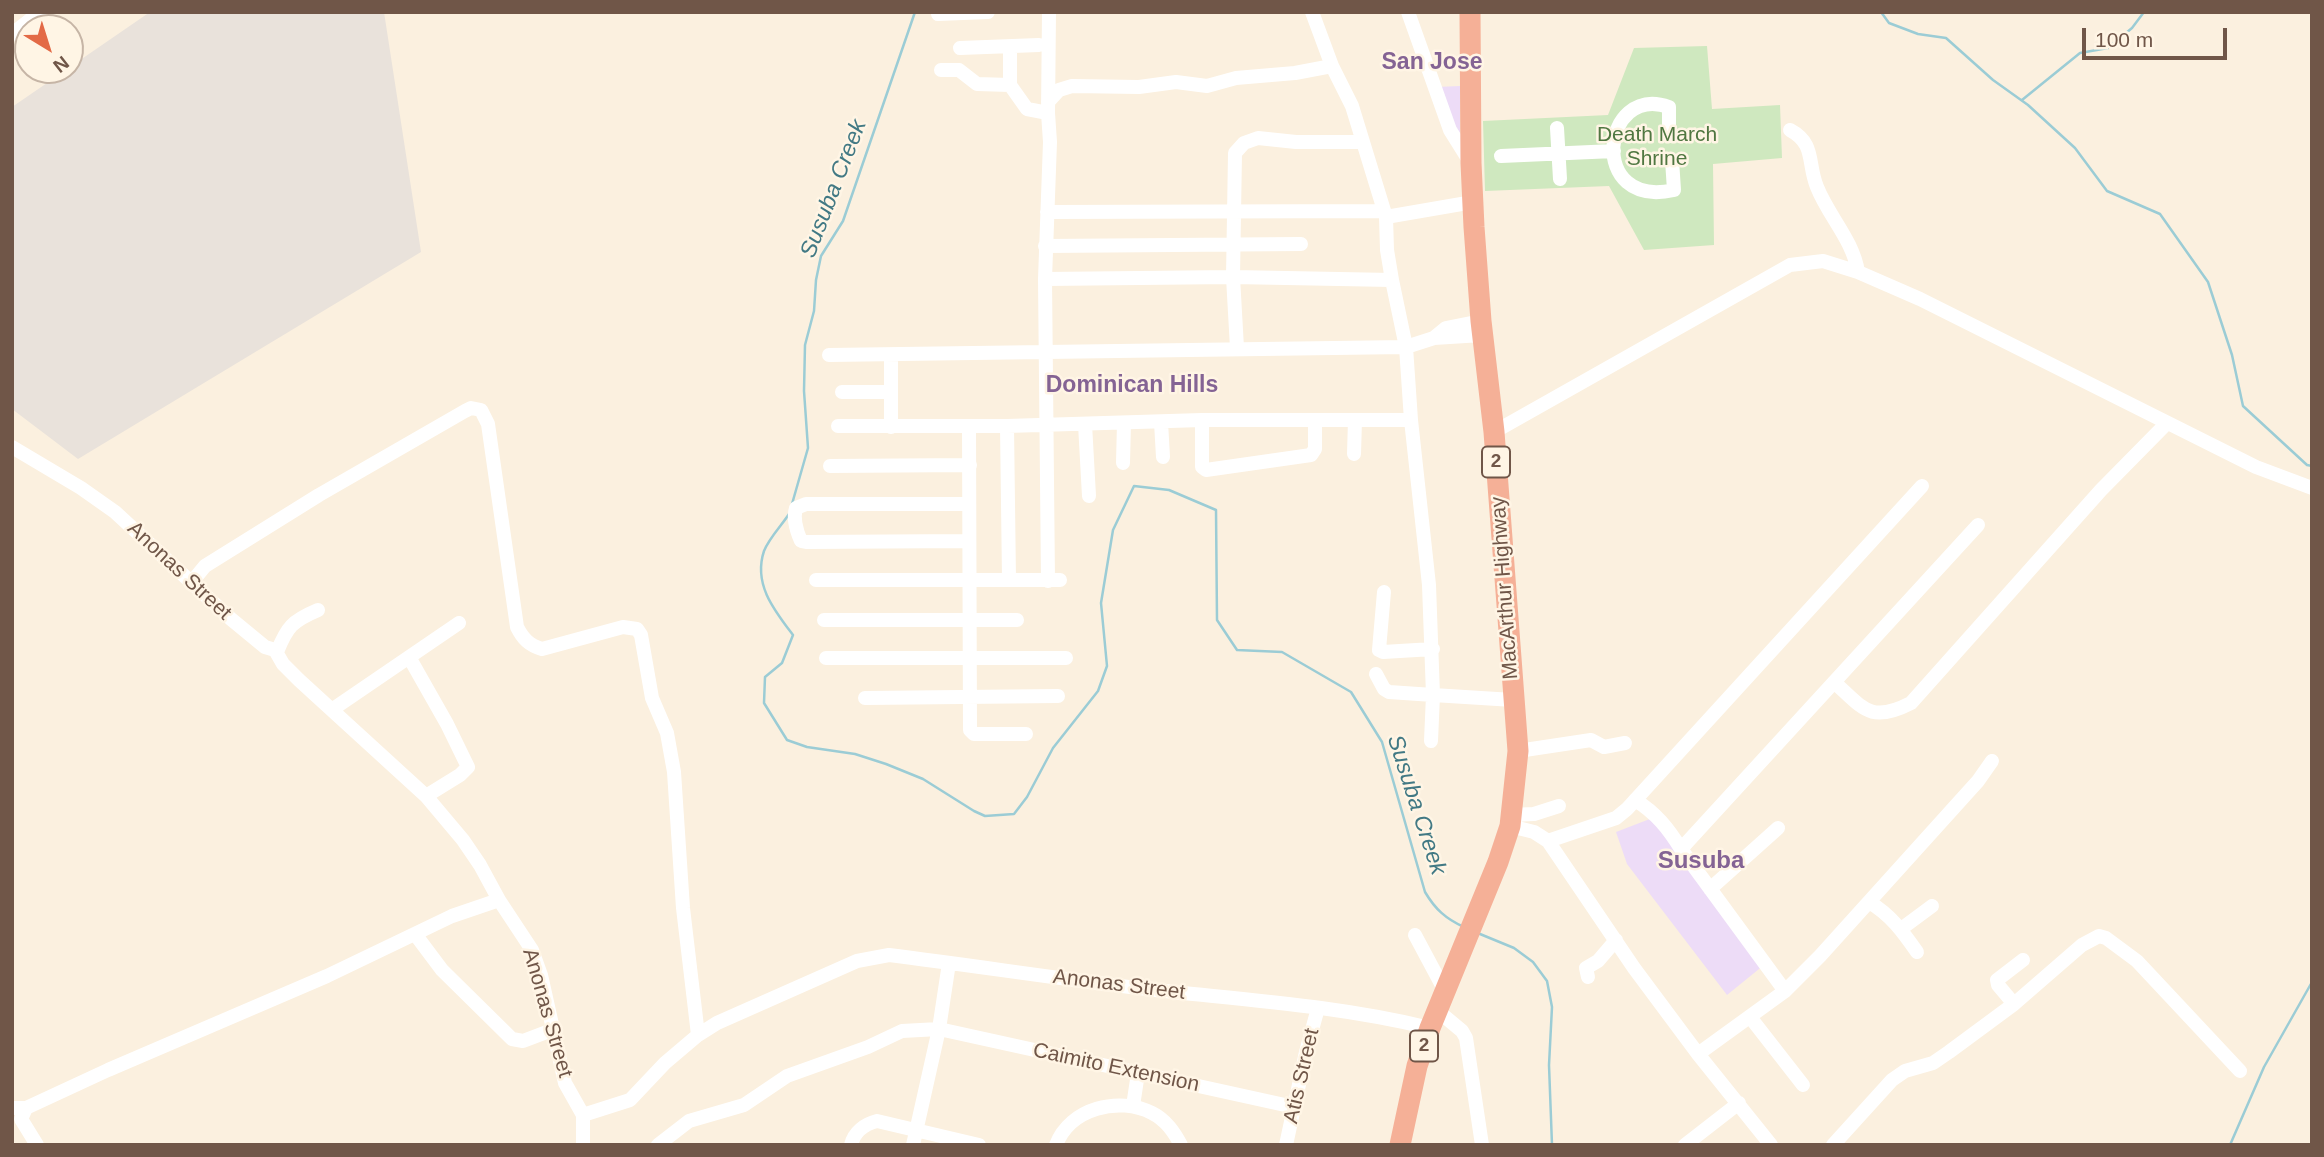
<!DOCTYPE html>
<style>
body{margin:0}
#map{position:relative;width:2324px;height:1157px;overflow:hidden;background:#fbf0df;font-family:Arial,sans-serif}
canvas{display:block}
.frame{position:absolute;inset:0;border:14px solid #705648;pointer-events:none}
.north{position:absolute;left:14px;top:14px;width:70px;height:70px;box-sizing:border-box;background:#fff5e5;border:2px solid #c6b5a6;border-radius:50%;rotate:142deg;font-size:19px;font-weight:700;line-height:28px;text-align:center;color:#705648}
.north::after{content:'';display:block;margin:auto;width:24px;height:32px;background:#e36a46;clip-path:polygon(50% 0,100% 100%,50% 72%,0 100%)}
.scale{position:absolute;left:2082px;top:28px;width:145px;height:32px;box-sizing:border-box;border:4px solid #705648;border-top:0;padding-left:9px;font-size:21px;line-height:24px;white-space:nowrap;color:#705648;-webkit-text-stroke:5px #fff5e5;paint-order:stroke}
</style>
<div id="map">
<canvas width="2324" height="1157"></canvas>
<div class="frame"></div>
<div class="north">N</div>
<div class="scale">100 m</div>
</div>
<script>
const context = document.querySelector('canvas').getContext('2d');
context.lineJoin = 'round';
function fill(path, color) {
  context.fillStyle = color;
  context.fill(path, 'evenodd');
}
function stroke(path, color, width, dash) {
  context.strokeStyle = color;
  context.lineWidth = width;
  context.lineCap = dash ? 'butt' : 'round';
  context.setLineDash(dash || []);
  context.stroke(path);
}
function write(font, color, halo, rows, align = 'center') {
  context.font = font + ' Arial,sans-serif';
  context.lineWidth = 5;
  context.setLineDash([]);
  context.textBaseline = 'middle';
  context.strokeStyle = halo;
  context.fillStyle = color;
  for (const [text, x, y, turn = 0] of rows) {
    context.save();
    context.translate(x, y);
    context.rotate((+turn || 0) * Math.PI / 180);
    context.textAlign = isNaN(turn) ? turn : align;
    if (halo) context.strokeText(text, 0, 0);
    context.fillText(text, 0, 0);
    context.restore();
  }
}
fill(new Path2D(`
 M150 12H384L421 252 78 459 12 409V107L66 70H70V67Z`), '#e9e2db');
fill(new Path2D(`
 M1460 86V135H1452L1436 87Z
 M1655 817 1764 965 1727 995 1627 864 1616 832Z`), '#eddcf7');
fill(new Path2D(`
 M1707 46 1712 109 1780 105 1782 158 1713 164 1714 245 1644 250 1609 186 1485 191 1483 121 1608 115 1634 48Z`), '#cfe8bf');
stroke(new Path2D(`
 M1881 12 1889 23 1918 34 1946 38 1993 80 2028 105 2075 148 2107 191 2160 214 2208 282 2232 355 2243 406 2307 465 2312 466
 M2022 100 2080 53 2108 48 2132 28 2144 12
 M792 504 808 448 804 391 805 345 814 311 816 280 821 256 843 221 915 12
 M789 514C782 525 769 538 764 551 753 584 774 610 793 635L782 663 765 677 764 703 787 740 807 747 855 754 886 764 923 779 974 811 985 816 1014 814 1027 797 1053 748 1098 691 1107 666 1101 603 1113 530 1134 486 1169 490 1216 510 1217 620 1237 650 1282 652 1351 692 1382 742 1425 892C1435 909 1446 919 1464 927
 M1480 934 1514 948 1533 962 1547 981 1552 1007 1549 1065 1552 1145
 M2230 1145 2264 1067 2312 982`), '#9bccd5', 2.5);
stroke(new Path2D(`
 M1312 12 1332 66
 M1408 12 1450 130 1470 162
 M938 14 988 12
 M12 34 40 12
 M1010 47V85
 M960 48 1039 45
 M941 70H959L977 84 1010 85 1027 109 1048 113
 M1048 102 1059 90 1072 86 1139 87 1176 82 1207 86 1236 78 1295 73 1332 66 1352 106 1386 217 1387 250 1392 280 1406 347 1411 420 1429 585 1433 695 1389 692 1384 689 1376 674
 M1557 128 1560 179
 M1790 130C1816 144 1807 163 1817 187 1829 217 1853 240 1858 272
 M1669 136V107C1601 83 1587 210 1674 190L1672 160
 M1501 156 1614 151
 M1047 212 1384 211
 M1386 217 1473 202
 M1045 246 1301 244
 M1045 279 1233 277 1392 280
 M1435 337 1446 328 1481 321
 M1237 348 1233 277 1235 153 1244 143 1258 138 1296 142H1363
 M829 355 1406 347 1434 338 1482 335
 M891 355V427
 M842 392H891
 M1202 420V467L1206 470 1311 455 1315 449V420
 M1161 422 1163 457
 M1085 424 1089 496
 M838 426H1007L1202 420H1411
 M969 426 970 730 974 734H1026
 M1007 426 1009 580
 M1494 432 1790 265 1823 261 1858 272 1920 299 2256 467 2312 488
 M12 447 81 488 115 512 231 619 265 647 275 650 283 664 299 680 426 796 463 840 480 865 499 900 532 950 541 975 565 1083 583 1115 630 1100 665 1063 698 1035 717 1023 857 961 889 955C978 966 1066 980 1155 990 1247 1000 1340 1006 1430 1028
 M1354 454 1355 420
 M1123 463 1124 423
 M830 466 970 465
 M969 541 806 542 801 541C797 532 793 518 796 508L806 504H969
 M816 580H1060
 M1048 581 1045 279 1050 142 1048 113 1049 12
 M191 583 205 566 319 495 465 411 471 408 481 410 488 424 517 627C523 639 529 645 542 649L623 627 637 629 641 635 652 698 667 733 674 772 683 908 698 1035
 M1384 592 1379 650 1383 652 1433 649
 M824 620H1017
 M277 652C287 627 292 621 318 610
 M409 657 447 724 468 767 460 775 426 796
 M826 658H1066
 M1834 682C1863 708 1870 724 1911 703L2101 490 2167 423
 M865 698 1058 696
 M333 709 459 623
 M1431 741 1433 695 1513 700
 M1518 751 1591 740 1604 747 1625 743
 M1635 800C1656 813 1668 828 1681 849L1785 991
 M1511 815 1534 814 1559 806
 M1510 826 1534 832 1548 841 1634 968 1698 1054 1771 1145
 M1548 841 1616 818 1627 809 1922 486
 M1681 849 1978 525
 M1710 889 1778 828
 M1869 902C1891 915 1903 932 1917 952
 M1901 929 1932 906
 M415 934 442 970 512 1039 523 1041 552 1030
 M1415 935 1446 993
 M1588 977 1586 968 1598 961 1616 940
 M2014 1004 1998 985 1997 980 2023 960
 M1438 1011 1462 1031 1466 1038 1482 1145
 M1750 1017 1803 1085
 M1698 1054 1785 991 1820 956 1978 781 1992 761
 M1133 1106 1138 1073
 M12 1108H26L108 1070 327 976 452 916 499 900
 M26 1108 21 1119 37 1145
 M583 1145V1115
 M658 1145 689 1121 744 1105 787 1076 868 1047 902 1031 939 1029 1294 1107
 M851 1145C854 1132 865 1124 877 1121L979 1145
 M913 1145 939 1029 949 963
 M1056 1145C1070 1108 1119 1096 1152 1113 1166 1120 1174 1132 1181 1145
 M1286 1145 1306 1052 1318 1008
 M1685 1145 1739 1103
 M1833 1145 1892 1080 1905 1071 1933 1063 1949 1052 2014 1004 2082 945 2099 936 2106 938 2137 961 2240 1071`), '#fff', 14);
stroke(new Path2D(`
 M1400 1145 1417 1066 1430 1028 1498 862 1510 826 1518 751 1494 432 1481 321 1474 227 1471 163 1470 12`), '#f5b097', 21);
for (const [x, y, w] of [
 [1496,462,28],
 [1424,1046,28]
]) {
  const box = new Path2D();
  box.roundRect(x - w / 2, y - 15.5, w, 31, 5);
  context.fillStyle = '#fff5e5';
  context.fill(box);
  stroke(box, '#705648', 2);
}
write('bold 19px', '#705648', null, [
 ["2",1496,462],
 ["2",1424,1046]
]);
write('21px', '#507741', '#fff5e5', [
 ["Death March",1657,135],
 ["Shrine",1657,159]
]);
write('21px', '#705648', '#fff5e5', [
 ["Anonas Street",179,571,43],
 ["MacArthur Highway",1505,588,-94],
 ["Anonas Street",1119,985,7],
 ["Anonas Street",547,1013,74],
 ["Caimito Extension",1116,1068,12],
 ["Atis Street",1302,1076,-77]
]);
write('bold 23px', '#846394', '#fff5e5', [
 ["San Jose",1432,63],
 ["Dominican Hills",1132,386]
]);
write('italic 23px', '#427984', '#fff5e5', [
 ["Susuba Creek",834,189,-69],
 ["Susuba Creek",1416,805,72]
]);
write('bold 24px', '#846394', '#fff5e5', [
 ["Susuba",1701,861]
]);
</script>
